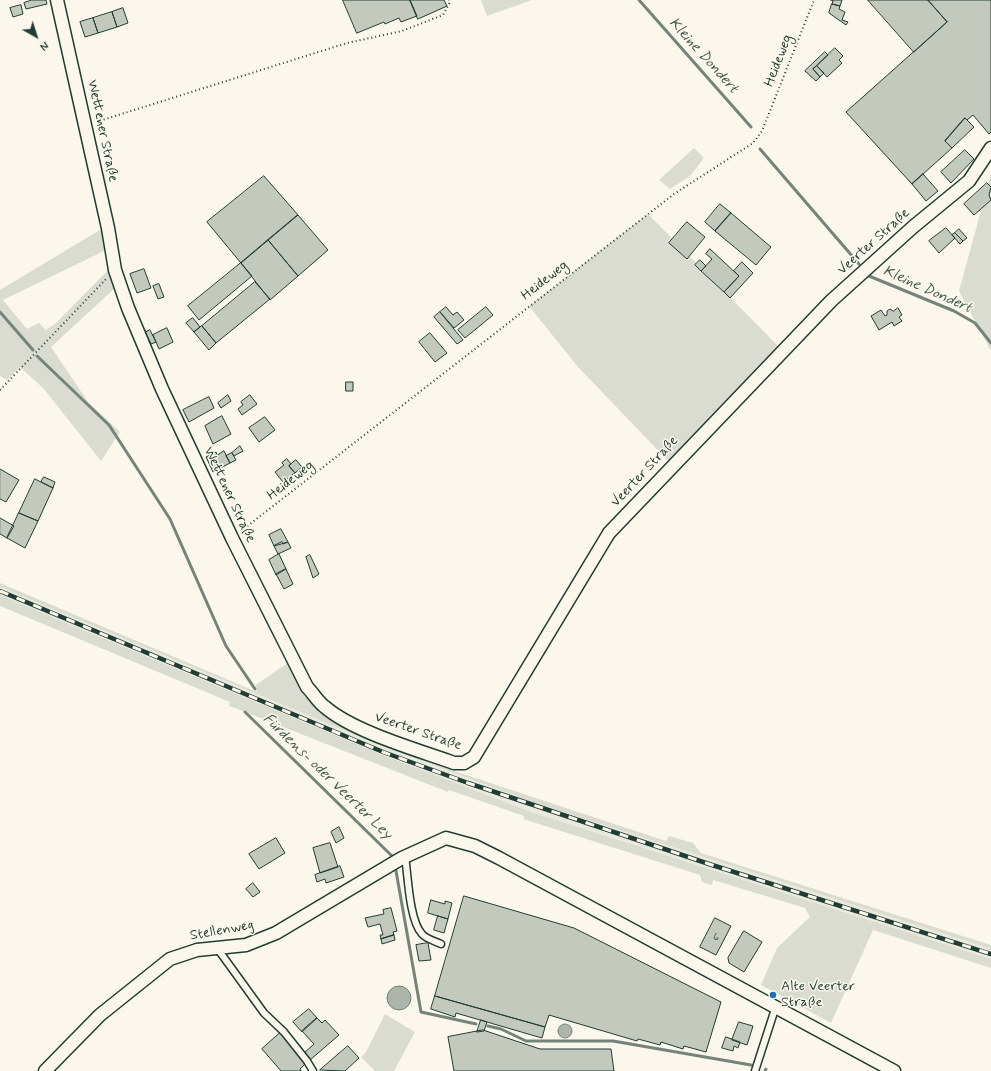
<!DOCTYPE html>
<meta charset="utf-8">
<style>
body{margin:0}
#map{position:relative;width:991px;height:1071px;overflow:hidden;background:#fbf7ec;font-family:Mynerve,sans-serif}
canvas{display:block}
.north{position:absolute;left:16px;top:16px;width:40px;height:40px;-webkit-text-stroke:3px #fbf7ec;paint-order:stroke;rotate:141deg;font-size:11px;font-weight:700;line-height:16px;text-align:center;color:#1f3d34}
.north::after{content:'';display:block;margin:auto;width:14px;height:18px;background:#1f3d34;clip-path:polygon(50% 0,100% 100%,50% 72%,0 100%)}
</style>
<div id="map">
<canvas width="991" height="1071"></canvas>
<div class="north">N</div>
</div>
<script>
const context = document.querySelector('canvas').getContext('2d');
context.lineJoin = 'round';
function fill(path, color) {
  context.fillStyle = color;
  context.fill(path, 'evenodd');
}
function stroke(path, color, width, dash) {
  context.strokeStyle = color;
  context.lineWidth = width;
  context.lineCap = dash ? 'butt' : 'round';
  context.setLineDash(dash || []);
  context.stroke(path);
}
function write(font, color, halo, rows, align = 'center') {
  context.font = font + ' Mynerve,sans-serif';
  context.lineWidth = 3;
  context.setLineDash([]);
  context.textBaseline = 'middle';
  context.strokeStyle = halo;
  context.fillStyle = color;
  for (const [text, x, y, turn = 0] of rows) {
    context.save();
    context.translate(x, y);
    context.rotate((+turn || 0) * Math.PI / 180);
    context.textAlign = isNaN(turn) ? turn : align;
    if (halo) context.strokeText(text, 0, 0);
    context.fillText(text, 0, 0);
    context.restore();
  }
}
fill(new Path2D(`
 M0 587 379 745 469 779 532 802 991 949V959L528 811 451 782 0 595Z`), '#eae9de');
fill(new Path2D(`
 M481 0H532L487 16Z
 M694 148 704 158 690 176 670 189 659 180Z
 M991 174V351L959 291Z
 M648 214 783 351 672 465 578 367 529 306Z
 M103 228 106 250 3 300 27 329 39 323 46 330 56 323 110 268 115 288 51 347 88 402 120 432 101 461 44 389 20 367 7 380 0 376V290Z
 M0 583 257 692 256 685 289 662 303 688 357 731 454 771 666 841 669 836 693 843 701 853 991 945V949L532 802 379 745 0 587Z
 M0 595 383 755 528 811 991 959V968L873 930 831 1023 761 985 777 948 810 917 805 908 713 880 712 885 702 882 700 875 523 819 524 816 449 790 448 792 240 710 229 706 230 702 0 606Z
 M385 1014 415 1032 394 1071H375L361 1057 366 1052Z`), '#dbdcd1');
const water = new Path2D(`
 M387 998a12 12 0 1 1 24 0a12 12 0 1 1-24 0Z
 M558 1031a7 7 0 1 1 14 0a7 7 0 1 1-14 0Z`);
fill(water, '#adb4aa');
stroke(water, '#74847b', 1);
stroke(new Path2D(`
 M639 0 751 127
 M760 149 859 264
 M869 276 954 311 975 323 991 343
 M0 312 33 350
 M37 356 109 425 170 519 226 646 255 689
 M245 712 393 857
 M396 871 421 1012 476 1024
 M488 1026 501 1029 526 1041H613L751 1065
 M765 1071 766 1069`), '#74847b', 3);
const building = new Path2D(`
 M32 0H46L47 4 26 9 24 3Z
 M343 0H410L417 16 401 22 399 18 385 24 384 22 357 33Z
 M410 0H444L447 6 418 19Z
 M831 0H842L840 6 832 4 833 1Z
 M868 0H928L947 22 914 52Z
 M928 0H991V132L989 134 973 115 967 120 965 118 945 141 952 148 912 184 846 112 947 22Z
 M832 4 840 6 839 9 845 12 842 20 848 22 846 25 829 13Z
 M21 5 23 14 13 17 10 8Z
 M123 8 128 23 117 27 112 12Z
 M112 12 117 27 98 33 93 18Z
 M93 18 98 33 85 37 80 22Z
 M835 48 843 56 839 60 842 63 827 77 817 66Z
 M825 52 828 55 813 69 820 77 816 81 805 71Z
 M817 66 824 73 820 77 813 69Z
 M965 118 974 127 952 148 945 141Z
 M965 150 974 159 951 183 941 172Z
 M923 174 938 191 926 201 912 184Z
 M264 176 298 215 241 263 207 222Z
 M987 183 991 187 989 195 991 200 974 215 964 204Z
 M720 204 731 213 715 231 705 222Z
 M731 213 771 247 756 265 715 231Z
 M298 215 328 250 298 276 268 240Z
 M687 222 705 237 687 259 669 243Z
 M946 228 955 238 939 253 929 241Z
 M959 229 967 238 963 241 955 233Z
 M955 233 963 241 960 244 952 235Z
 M268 240 298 276 270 300 241 263Z
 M710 249 739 276 724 292 701 271 712 259 706 254Z
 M700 260 706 266 701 271 695 265Z
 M742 262 753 273 730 298 724 292 739 276 734 271Z
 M241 263 252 276 199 320 188 306Z
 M144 269 151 288 137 293 130 274Z
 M255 282 270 299 216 343 202 326Z
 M159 284 164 297 158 299 153 286Z
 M446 307 453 315 457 312 464 320 454 328 440 312Z
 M486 307 493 315 465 338 458 330Z
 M898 308 902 315 899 317 902 321 894 326 892 322 879 330 871 316 881 310 885 316 887 315V311L890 309 893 311Z
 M440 312 463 340 457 344 434 317Z
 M193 318 200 327 194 332 186 323Z
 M202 326 216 343 209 350 194 332Z
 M167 328 173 342 159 349 153 335Z
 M150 330 156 342 151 344 145 333Z
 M430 333 447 353 435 362 419 342Z
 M346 382H353V391H346Z
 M228 395 231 401 221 408 218 403Z
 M250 395 257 404 242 415 238 409 243 405 241 402Z
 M209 397 214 408 189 422 183 410Z
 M222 416 231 434 213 444 205 426Z
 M265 417 275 430 259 442 249 428Z
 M240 446 243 451 234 456 232 453Z
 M224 451 230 463 213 472 206 457 216 452 217 455Z
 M232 453 236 460 230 463 226 456Z
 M287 459 291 464 289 466 295 473 283 482 275 472 284 465 282 463Z
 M296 460 302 467 295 473 289 466Z
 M0 469 19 480 6 502 0 499Z
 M44 477 55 482 53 488 41 482Z
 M35 479 53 488 38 521 19 513Z
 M19 513 38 521 25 548 7 538Z
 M0 518 14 526 7 538 0 534Z
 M281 529 288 542 274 546 269 535Z
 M282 542 283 544 288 542 291 548 278 554 274 546Z
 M279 554 286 569 276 575 269 560Z
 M310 555 319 574 313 578 306 557Z
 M286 569 293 584 284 589 276 574Z
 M339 827 344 838 336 843 331 832Z
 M276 838 285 853 259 869 249 854Z
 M330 843 338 867 320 873 313 848Z
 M340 866 344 877 326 883 325 879 317 882 315 875Z
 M253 883 260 892 253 897 246 889Z
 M464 896 574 928 721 1002 706 1052 684 1046 683 1049 661 1042 660 1045 638 1039 637 1041 549 1015 545 1027 435 996Z
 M431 900 445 904V901L452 903 448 919 428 913Z
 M391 908 397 931 393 932 394 935 381 939 380 935H383L380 924 368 927 365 918 384 914 383 910Z
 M438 916 448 919 444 933 434 930Z
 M715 918 731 926 716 955 700 947Z
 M744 931 762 942 744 972 729 963 728 958Z
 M394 935 395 940 382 944 381 939Z
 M428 943 431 960 419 961 416 945Z
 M435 996 545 1027 542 1038 456 1013 455 1017 431 1009Z
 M309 1009 317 1018 302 1032 293 1022Z
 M317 1018 322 1023 325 1020 339 1035 310 1060 304 1053 314 1044 302 1031Z
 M481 1020 487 1022 484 1031 477 1032Z
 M739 1022 753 1026 747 1045 732 1040Z
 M483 1030 540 1049H611L614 1071H454L448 1037Z
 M280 1033 306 1063 300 1069 301 1071H281L262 1049Z
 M726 1037 740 1042 738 1048 734 1046 733 1051 722 1048Z
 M348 1046 359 1058 345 1071 320 1070Z`);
fill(building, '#c4c9be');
stroke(building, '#1f3d34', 1);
const lane = new Path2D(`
 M405 856C408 875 409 920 422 934 426 939 435 941 441 944
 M217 948 264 1013 284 1032 307 1061 313 1071
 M755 1071 776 1006`);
const street = new Path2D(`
 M57 0 108 228 115 270 128 308 162 389 232 538 307 687C313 693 318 702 325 707 354 732 418 750 454 763H464L474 757 609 533 831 301 913 227 969 181 991 148
 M45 1071 100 1015 170 959 197 950 246 945 276 933 402 858 446 838 475 846 499 858 894 1071`);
stroke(lane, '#1f3d34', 9);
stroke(street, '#1f3d34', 15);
stroke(new Path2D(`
 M96 122 347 43 402 31 443 15 450 2 449 0
 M0 390 107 278
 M241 531 674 194 753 143 762 131 814 0`), '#1f3d34', 2, [1, 3]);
stroke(lane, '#fbf7ec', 6);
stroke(street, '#fbf7ec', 12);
const rail = new Path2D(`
 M0 591 383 752 468 783 709 864 991 954`);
stroke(rail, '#1f3d34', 4.5);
stroke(rail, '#fbf7ec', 3, [9]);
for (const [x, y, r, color] of [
 [773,995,4,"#1f6fb2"]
]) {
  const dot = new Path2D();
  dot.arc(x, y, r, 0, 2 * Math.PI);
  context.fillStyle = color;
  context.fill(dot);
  stroke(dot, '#fbf7ec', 1.5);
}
write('12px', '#486056', null, [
 ["6",716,937]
]);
write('14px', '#1f3d34', '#fbf7ec', [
 ["Heideweg",779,61,-69],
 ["Wettener Straße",102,131,78],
 ["Veerter Straße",874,242,-42],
 ["Heideweg",545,281,-38],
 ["Veerter Straße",645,472,-47],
 ["Heideweg",291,481,-38],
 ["Wettener Straße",229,495,65],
 ["Veerter Straße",418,732,19],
 ["Stellenweg",222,931,-10]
]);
write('14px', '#1f3d34', '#fbf7ec', [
 ["Alte Veerter",781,987],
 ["Straße",781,1003]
], 'left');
write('italic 15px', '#425b52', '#fbf7ec', [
 ["Kleine Dondert",703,56,48],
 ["Kleine Dondert",927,290,24],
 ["Fürdens- oder Veerter Ley",327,777,44]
]);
</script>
